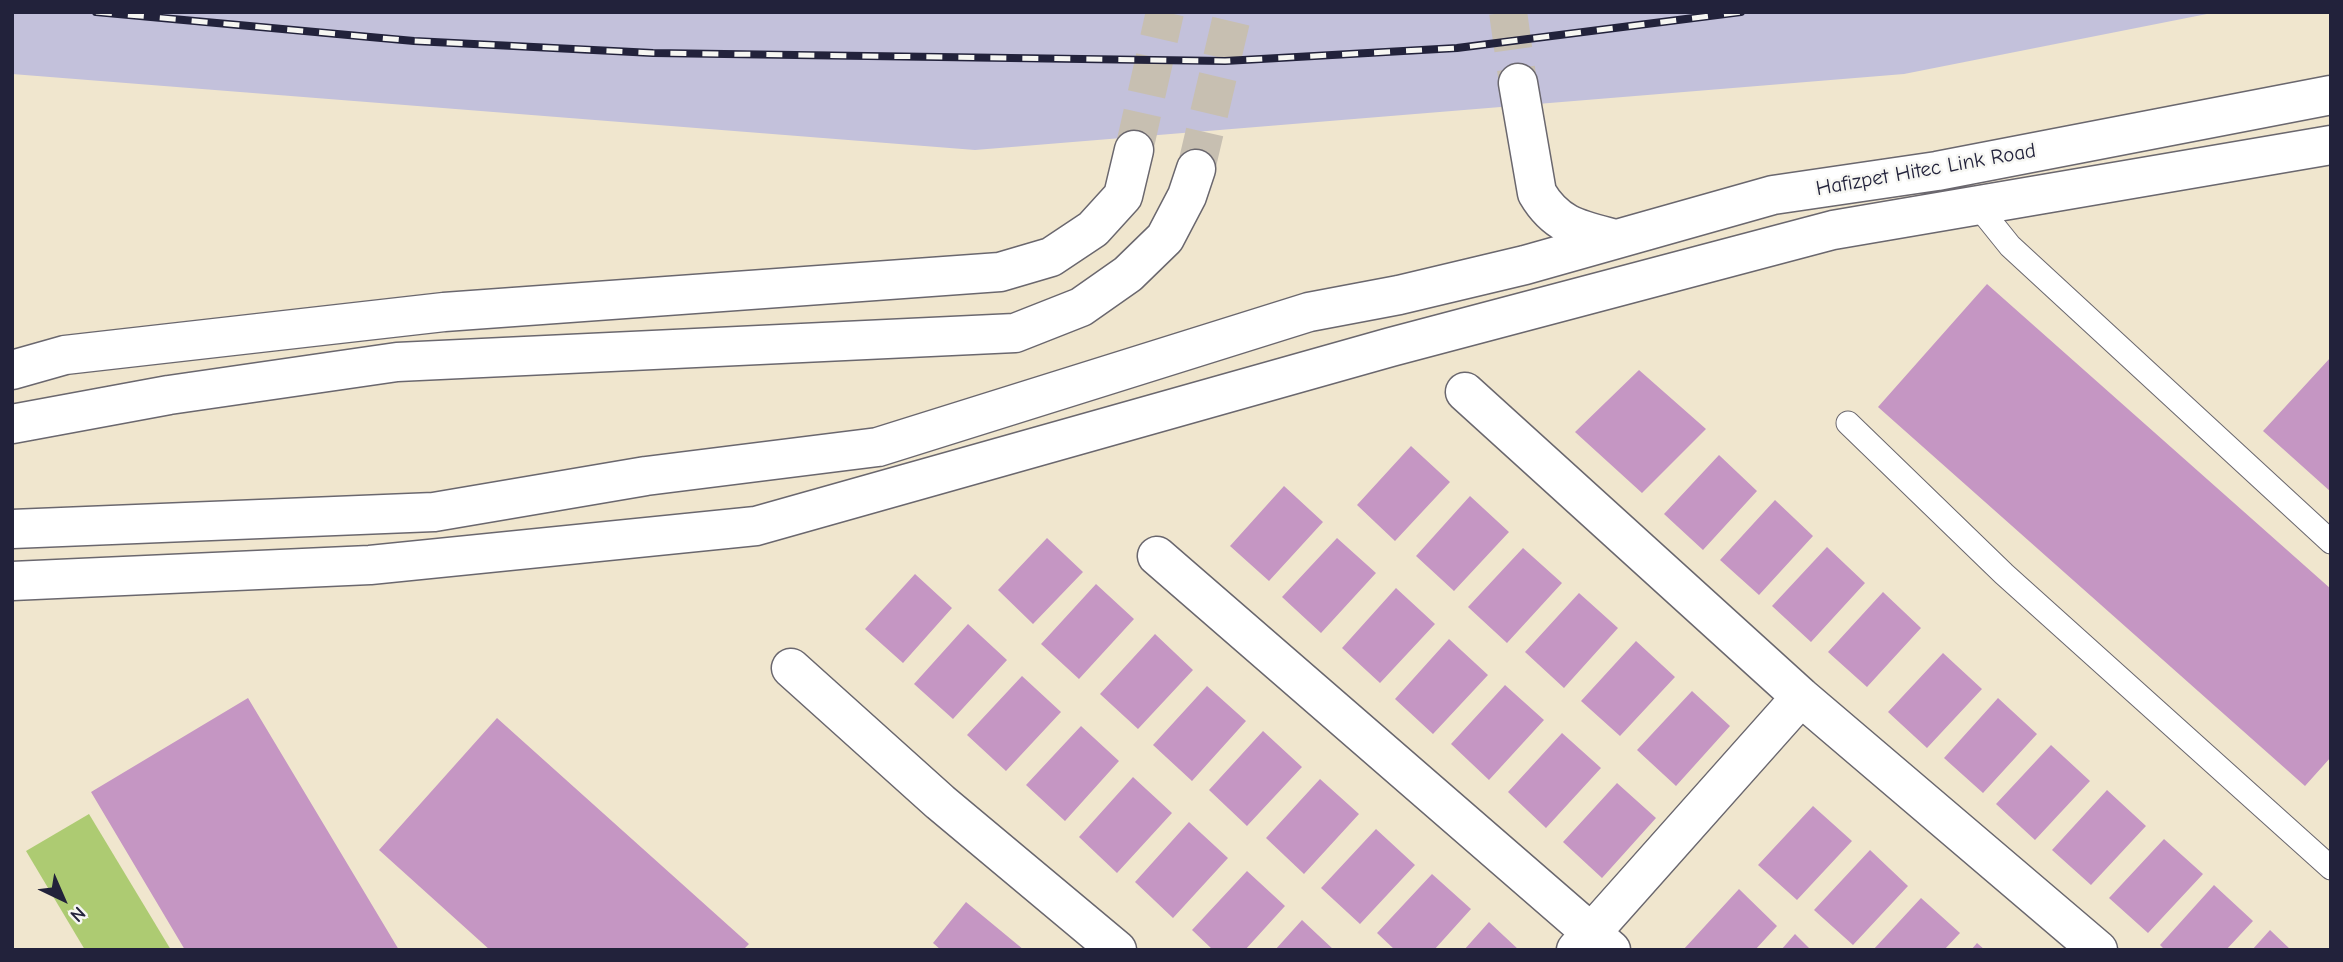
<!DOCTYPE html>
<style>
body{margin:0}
#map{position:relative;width:2343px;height:962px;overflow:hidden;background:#f0e6ce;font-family:"Comic Neue",sans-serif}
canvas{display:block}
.frame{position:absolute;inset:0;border:14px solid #22223b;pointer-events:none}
.north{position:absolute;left:28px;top:864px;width:70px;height:70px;-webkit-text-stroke:5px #f6f6f2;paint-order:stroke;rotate:136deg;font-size:19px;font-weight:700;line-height:28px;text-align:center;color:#22223b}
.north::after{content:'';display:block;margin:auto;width:24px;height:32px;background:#22223b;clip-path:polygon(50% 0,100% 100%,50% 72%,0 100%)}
</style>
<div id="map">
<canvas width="2343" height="962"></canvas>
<div class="frame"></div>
<div class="north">N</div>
</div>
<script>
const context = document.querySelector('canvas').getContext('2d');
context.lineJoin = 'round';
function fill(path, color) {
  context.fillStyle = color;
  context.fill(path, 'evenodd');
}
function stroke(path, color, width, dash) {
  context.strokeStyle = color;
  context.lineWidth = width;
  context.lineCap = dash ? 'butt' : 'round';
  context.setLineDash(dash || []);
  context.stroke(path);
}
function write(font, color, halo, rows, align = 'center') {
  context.font = font + ' "Comic Neue",sans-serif';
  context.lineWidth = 5;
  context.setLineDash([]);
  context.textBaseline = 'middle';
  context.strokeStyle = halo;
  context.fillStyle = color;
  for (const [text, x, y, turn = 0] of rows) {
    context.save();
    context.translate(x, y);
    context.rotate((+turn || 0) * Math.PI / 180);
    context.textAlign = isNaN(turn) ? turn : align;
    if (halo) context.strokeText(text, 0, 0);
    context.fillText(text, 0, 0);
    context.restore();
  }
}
fill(new Path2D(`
 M12 12H2217L1904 74 975 150 12 74Z`), '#c3c1db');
fill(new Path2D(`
 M89 814 171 950H85L26 851Z`), '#adcb72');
fill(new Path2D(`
 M1987 284 2331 589V757L2305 786 1878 407Z
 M2331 357V492L2263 431Z
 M1639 370 1706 429 1642 493 1575 432Z
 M1411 446 1450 482 1395 541 1357 505Z
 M1719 455 1757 491 1703 550 1664 514Z
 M1284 486 1323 522 1269 581 1230 546Z
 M1470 496 1509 532 1454 591 1416 556Z
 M1775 500 1813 536 1759 595 1720 560Z
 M1047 538 1083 572 1033 624 998 590Z
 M1337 538 1376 573 1321 633 1282 597Z
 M1827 547 1865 583 1811 642 1772 606Z
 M1523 548 1562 583 1507 643 1468 607Z
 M915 574 952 608 903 663 865 629Z
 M1096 584 1134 619 1079 679 1041 644Z
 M1396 588 1435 624 1380 683 1342 648Z
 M1883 592 1921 628 1867 687 1828 652Z
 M1579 593 1618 628 1564 688 1525 652Z
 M968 624 1007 660 953 719 914 684Z
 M1155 634 1193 670 1138 729 1100 694Z
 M1449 639 1488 675 1433 734 1395 699Z
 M1636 641 1675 677 1620 736 1581 701Z
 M1943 653 1982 689 1927 748 1888 712Z
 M1022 676 1061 712 1006 771 967 735Z
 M1505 685 1544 720 1489 780 1451 744Z
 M1207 686 1246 721 1192 781 1153 745Z
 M1692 691 1730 726 1676 786 1637 750Z
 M248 698 399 950H185L91 792Z
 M1998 698 2037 734 1983 793 1944 758Z
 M497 718 749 944 743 950H490L379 850Z
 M1081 726 1119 761 1065 821 1026 785Z
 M1263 731 1302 767 1247 826 1209 790Z
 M1562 733 1601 768 1546 828 1508 792Z
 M2051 745 2090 781 2035 840 1996 804Z
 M1133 777 1172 813 1117 873 1079 837Z
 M1320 779 1359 814 1304 874 1266 838Z
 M1617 783 1656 818 1602 878 1563 842Z
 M2107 790 2146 826 2091 885 2052 850Z
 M1813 806 1852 841 1797 900 1758 865Z
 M1189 822 1228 858 1173 918 1135 882Z
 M1376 829 1415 865 1360 924 1321 888Z
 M2164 839 2203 874 2148 933 2109 898Z
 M1870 850 1908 886 1853 945 1814 910Z
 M1247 871 1285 906 1245 950H1213L1192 930Z
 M1432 874 1471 909 1434 950H1395L1377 933Z
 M2214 885 2253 921 2226 950H2165L2160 945Z
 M1739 889 1777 926 1755 950H1683Z
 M1921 898 1960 933 1944 950H1873Z
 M966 902 1024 950H941L933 943Z
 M1302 920 1334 950H1275Z
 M1489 922 1519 950H1464Z
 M2270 930 2291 950H2252Z
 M1795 934 1811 950H1781Z
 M1977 943 1985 950H1971Z`), '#c596c3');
stroke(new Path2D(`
 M1134 150 1165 12
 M1196 169 1233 12`), '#c7bfb1', 38, [38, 19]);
stroke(new Path2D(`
 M1508 12 1518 83`), '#c7bfb1', 38, [38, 19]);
const service = new Path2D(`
 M1977 205 2010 246 2331 542
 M1848 423 2004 574 2331 868`);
const minor = new Path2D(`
 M1465 392 1801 697 2098 950
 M1157 556 1611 950
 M791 668 940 802 1117 950
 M1576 950 1801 697`);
const tertiary = new Path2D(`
 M12 370 65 355 444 312 1000 272 1051 257 1093 229 1123 196 1134 150
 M12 424 169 395 397 362 1015 333 1081 307 1128 274 1165 238 1187 196 1196 169`);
const secondary = new Path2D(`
 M1518 83 1537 193C1557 227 1581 230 1616 239
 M12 529 434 512 646 476 878 447 1309 312 1399 295 1525 265 1773 195 1937 171 2331 95
 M12 581 370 565 756 526 1391 347 1833 230 2331 145`);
stroke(service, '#6a676e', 25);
stroke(minor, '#6a676e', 41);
stroke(tertiary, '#6a676e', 41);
stroke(secondary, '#6a676e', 41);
stroke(service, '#fff', 23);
stroke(minor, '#fff', 38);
stroke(tertiary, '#fff', 38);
stroke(secondary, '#fff', 38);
const rail = new Path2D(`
 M96 12 414 41 653 53 1225 61 1457 48 1741 12`);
stroke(rail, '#22223b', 8);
stroke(rail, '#f6f6f2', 5, [16]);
write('21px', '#22223b', '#f6f6f2', [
 ["Hafizpet Hitec Link Road",1926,170,-10]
]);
</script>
